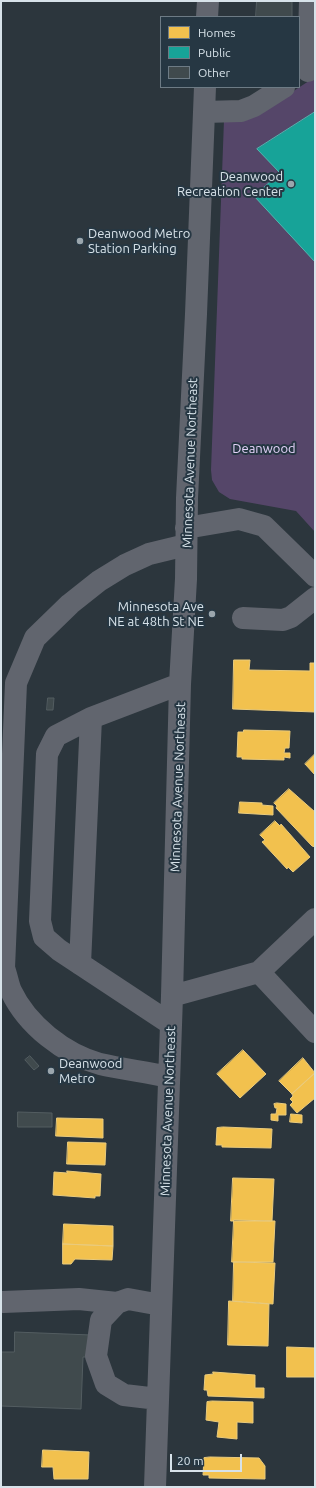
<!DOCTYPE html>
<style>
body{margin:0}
#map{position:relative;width:316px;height:1488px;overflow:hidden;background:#2c363d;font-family:Ubuntu,sans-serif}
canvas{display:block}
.frame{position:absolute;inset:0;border:2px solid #d7e2e9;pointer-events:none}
.legend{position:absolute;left:160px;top:16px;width:140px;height:72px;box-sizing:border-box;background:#263743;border:1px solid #6d7b85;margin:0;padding:5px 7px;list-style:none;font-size:12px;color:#d7e2e9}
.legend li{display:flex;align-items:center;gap:8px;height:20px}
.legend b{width:20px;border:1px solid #6d7b85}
.scale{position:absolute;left:170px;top:1454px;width:72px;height:18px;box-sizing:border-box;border:2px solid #d7e2e9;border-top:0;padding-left:5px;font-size:12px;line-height:14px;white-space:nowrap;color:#d7e2e9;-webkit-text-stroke:3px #263743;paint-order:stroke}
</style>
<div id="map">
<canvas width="316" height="1488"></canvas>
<div class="frame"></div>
<ul class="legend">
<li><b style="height:11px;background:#f2c14e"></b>Homes</li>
<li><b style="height:11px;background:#17a398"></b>Public</li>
<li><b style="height:11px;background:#404a4d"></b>Other</li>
</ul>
<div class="scale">20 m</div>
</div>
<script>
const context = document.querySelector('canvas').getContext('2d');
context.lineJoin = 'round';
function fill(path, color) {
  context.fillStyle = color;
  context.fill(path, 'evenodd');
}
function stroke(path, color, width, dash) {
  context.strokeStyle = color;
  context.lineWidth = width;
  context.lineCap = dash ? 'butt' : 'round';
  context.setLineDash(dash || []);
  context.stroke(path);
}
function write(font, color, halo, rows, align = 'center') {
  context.font = font + ' Ubuntu,sans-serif';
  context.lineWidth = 4;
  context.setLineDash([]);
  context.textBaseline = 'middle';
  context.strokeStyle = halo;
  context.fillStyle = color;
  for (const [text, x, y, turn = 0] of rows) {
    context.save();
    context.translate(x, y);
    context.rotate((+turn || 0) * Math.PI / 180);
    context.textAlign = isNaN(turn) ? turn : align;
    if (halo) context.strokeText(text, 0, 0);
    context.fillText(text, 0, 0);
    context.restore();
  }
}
fill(new Path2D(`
 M315 77V532L296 511 230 499 219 492 212 480 211 470 224 120 263 111Z`), '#554669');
const homes = new Path2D(`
 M234 660H250L249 670 310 671V663H315V712L233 709Z
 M244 730 290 731 289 748H285L284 753H290V758L284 757V760L242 759V757H237L238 732H243Z
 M315 754V775L305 764Z
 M289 789 315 812V847L312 846 276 808 277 806 274 803Z
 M240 802 262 803V805L273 806V815L239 813Z
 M275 821 280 826 281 824 310 857 293 872 288 867 287 869 262 842 265 840 260 835Z
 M243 1050 266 1074 240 1098 217 1074Z
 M303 1058 315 1073 292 1094 279 1081Z
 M315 1073V1098L297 1113 290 1105 293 1102 290 1099 293 1096 292 1094Z
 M277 1103 286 1104V1115H278V1121L271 1120V1114H276L277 1108H275L274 1104Z
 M291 1114 302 1115V1123L290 1122Z
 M57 1118 103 1119V1138L56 1136Z
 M223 1127 272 1129 271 1148 222 1147V1145H216L217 1128Z
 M68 1142 106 1143 105 1165 67 1164Z
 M67 1171 101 1174 100 1196H95V1198L53 1195 54 1172 67 1173Z
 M233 1178 274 1179 272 1221H231Z
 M234 1220 275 1221 273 1262H232Z
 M64 1224 113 1226V1246L63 1244Z
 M63 1244 113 1246 112 1260 75 1259 71 1264H63Z
 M234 1262 275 1263 273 1304 233 1301Z
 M229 1301 269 1304 268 1346 228 1345Z
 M287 1347 315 1348V1377H287Z
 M213 1372 255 1375V1388H264V1398L208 1396 207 1390H204L205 1375 213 1374Z
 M212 1401 253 1402V1423L237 1422V1439L217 1437 219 1422 206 1420 207 1402Z
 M43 1450 89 1452 88 1479H54L53 1467H42Z
 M210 1457 259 1458 265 1466V1479L209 1478V1475H203L204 1458Z`);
fill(homes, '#f2c14e');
stroke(homes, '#eacb7c', 1);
const public = new Path2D(`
 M315 112V262L254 196 280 173 257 149Z`);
fill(public, '#17a398');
stroke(public, '#51b6b0', 1);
const building = new Path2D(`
 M257 1H292V17H256Z
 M48 698H54L53 710H47Z
 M30 1056 39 1066 34 1070 25 1060Z
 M18 1112 52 1113V1127H18Z
 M15 1332 91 1335 90 1357H83L81 1409 1 1406V1352H14Z`);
fill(building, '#404a4d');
stroke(building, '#535d61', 1);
stroke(new Path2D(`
 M207 17 208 1
 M308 71 310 1
 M204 112 241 111 254 106 284 87
 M186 528 239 519 264 526 315 576
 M243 618 283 620 291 617 315 598
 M80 964 91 718
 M259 972 315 1032
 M172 996 259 972 315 919
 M171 1024 59 950 44 937 40 921 47 754 56 736 91 718 180 684
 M169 1077C146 1072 122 1069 100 1064 64 1054 27 1025 11 991 8 984 7 976 4 968L16 683 35 638 70 604 99 581 125 565 149 554 186 545
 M3 1302 79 1299 117 1303
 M158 1399 124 1395 106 1384 96 1356 101 1320 117 1303 128 1299 161 1305
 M155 1487 172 996 180 684 186 579 187 498 196 314 205 87`), '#61656e', 22);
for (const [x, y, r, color] of [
 [291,184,4,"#9ba6ad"],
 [80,241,4,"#9ba6ad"],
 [212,614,4,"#9ba6ad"],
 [51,1071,4,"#9ba6ad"]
]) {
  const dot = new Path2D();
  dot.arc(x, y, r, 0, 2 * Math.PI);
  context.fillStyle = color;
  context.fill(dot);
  stroke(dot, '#263743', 1.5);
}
write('13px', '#d7e2e9', '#263743', [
 ["Deanwood",283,177],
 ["Recreation Center",283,192],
 ["Deanwood Metro",88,234,"left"],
 ["Station Parking",88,249,"left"],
 ["Minnesota Ave",204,607],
 ["NE at 48th St NE",204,622],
 ["Deanwood",59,1064,"left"],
 ["Metro",59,1079,"left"]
], 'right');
write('13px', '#e4d3f9', '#263743', [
 ["Deanwood",264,449]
]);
write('13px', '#d7e2e9', '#263743', [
 ["Minnesota Avenue Northeast",190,463,-88],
 ["Minnesota Avenue Northeast",178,787,-88],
 ["Minnesota Avenue Northeast",168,1111,-88]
]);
</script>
